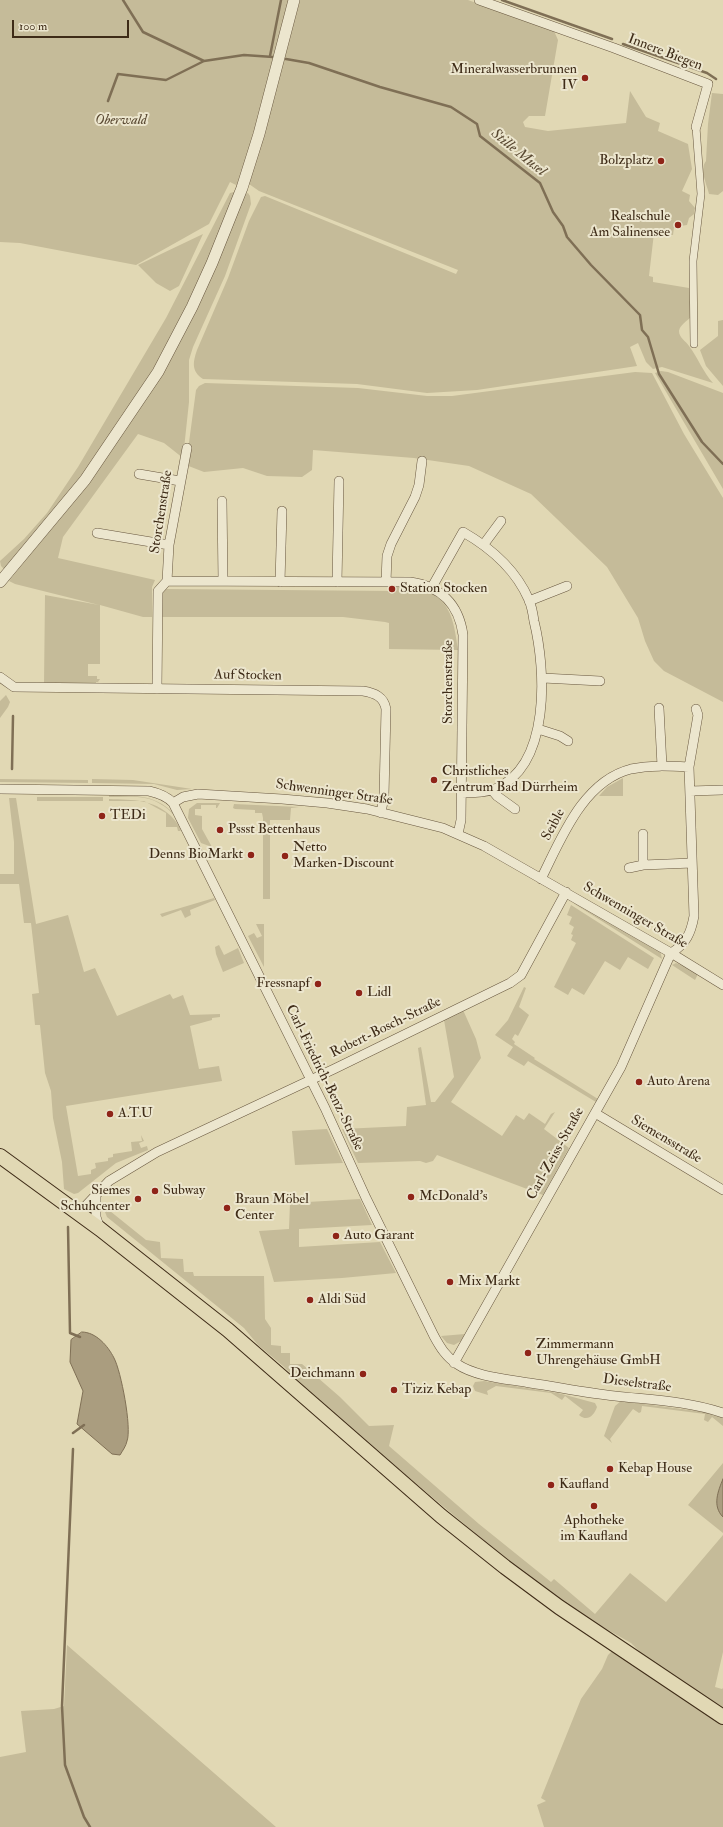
<!DOCTYPE html>
<meta charset="utf-8">
<style>
body{margin:0}
#map{position:relative;width:723px;height:1827px;overflow:hidden;background:#e1d8b4;font-family:"IM FELL Double Pica",serif}
canvas{display:block}
.scale{position:absolute;left:12px;top:20px;width:117px;height:18px;box-sizing:border-box;border:2px solid #3e2b17;border-top:0;padding-left:5px;font-size:12px;line-height:14px;white-space:nowrap;color:#3e2b17;-webkit-text-stroke:3px #ece6ce;paint-order:stroke}
</style>
<div id="map">
<canvas width="723" height="1827"></canvas>
<div class="scale">100 m</div>
</div>
<script>
const context = document.querySelector('canvas').getContext('2d');
context.lineJoin = 'round';
function fill(path, color) {
  context.fillStyle = color;
  context.fill(path, 'evenodd');
}
function stroke(path, color, width, dash) {
  context.strokeStyle = color;
  context.lineWidth = width;
  context.lineCap = dash ? 'butt' : 'round';
  context.setLineDash(dash || []);
  context.stroke(path);
}
function write(font, color, halo, rows, align = 'center') {
  context.font = font + ' "IM FELL Double Pica",serif';
  context.lineWidth = 4;
  context.setLineDash([]);
  context.textBaseline = 'middle';
  context.strokeStyle = halo;
  context.fillStyle = color;
  for (const [text, x, y, turn = 0] of rows) {
    context.save();
    context.translate(x, y);
    context.rotate((+turn || 0) * Math.PI / 180);
    context.textAlign = isNaN(turn) ? turn : align;
    if (halo) context.strokeText(text, 0, 0);
    context.fillText(text, 0, 0);
    context.restore();
  }
}
fill(new Path2D(`
 M0 0H290L242 188 230 182 209 224 136 265 20 243 0 242Z
 M300 0H468L554 31 558 40 545 116H529L523 122 525 127 548 131 626 123 630 91 646 117 660 123 658 131 688 144 692 169 682 191 690 195 689 201 695 208 694 214 689 218 687 225 674 227 673 235 654 233 649 276 653 277V282L689 288 691 317C687 321 680 325 679 331 679 338 686 341 689 346 698 358 703 372 713 383L662 367 653 369 646 362 638 343 630 347 637 366 477 390 427 393 357 384 203 379C191 371 193 362 197 350L228 278 249 221 261 197 265 196 456 274 458 270 259 191 249 184V181Z
 M712 93 723 94V191L718 195 709 194C707 184 699 170 706 161L708 124Z
 M234 192 235 196 206 270 152 379 79 487 4 569 1 566 0 561 24 539 47 513 78 467 166 318 230 193Z
 M248 193 250 196 251 204 225 276 193 347 189 360V402L183 458 164 443 138 434 63 537 58 558 155 580 152 587V617H143L100 605V664H88V676H97V679H100L98 682H96V685L44 684 45 595 99 605 15 584 9 581 87 484 136 414 160 375 245 194Z
 M203 234 179 286 170 291 156 283 138 265Z
 M723 320V386L706 366 700 350 718 336V321Z
 M661 371 668 372 723 393V489L655 373Z
 M635 372 652 373 684 434 723 498V702L664 671 654 661 645 641 638 618 607 567 531 494 469 466 414 458 313 450 312 470 302 477 267 476 243 468 204 472 186 465 196 390 199 386 205 383 358 388 427 396H452Z
 M417 585C451 600 453 616 458 650L389 649V623L385 622 343 617H162V593L166 589 395 591V586Z
 M6 695 10 702 8 707 0 718V701Z
 M623 778V796H599L607 787Z
 M0 779 88 780V783L0 782Z
 M92 779 133 780 192 789 177 790 154 784 92 783Z
 M109 795C138 796 157 794 177 817 172 814 168 808 162 805 147 794 127 797 109 797Z
 M37 797H103V801H37Z
 M9 798H16L36 924 68 915 84 972 95 968 117 1016 170 994 173 999 183 995 190 1015 220 1014V1017L212 1018V1020L190 1026 199 1069 219 1066 222 1081 66 1106 78 1176 91 1174V1170L96 1168 95 1163 108 1161V1158L113 1157V1154L132 1151 131 1142 142 1141 141 1135 144 1141 139 1143 141 1148 147 1146 148 1150 116 1163 78 1193 74 1194 64 1189 62 1162 53 1118 51 1091 45 1073 40 1025H35L32 994 39 993 31 923H24L19 884H0V874H14V842Z
 M109 799C133 800 153 799 171 816 175 820 179 825 181 831H178L177 827H166V813L144 801H109Z
 M197 803H220L217 808H216V805H201V809H195V815L202 816V829L212 847 201 843 188 818 189 809Z
 M234 804 299 807 291 808 290 820H270V899H263V818L262 813H255V810L235 809 233 808Z
 M214 898 215 900 190 910 191 915 185 918 181 910 162 917 160 914Z
 M573 903 594 911 660 950 662 959Z
 M571 905 654 958 648 969 628 957 620 970 605 961 584 995 572 988 568 995 554 987 576 943 571 940 573 935 571 934 574 927 569 924 572 917 567 915Z
 M256 924H264V967L248 936 254 933 257 938 262 936Z
 M219 945 224 955 238 948 244 963 223 972 216 954 215 947Z
 M676 963 686 967 698 974 695 980 672 965Z
 M524 987 526 988 519 1007 529 1015 518 1036 515 1034 512 1039 515 1042 514 1044 535 1058 534 1059 598 1099 596 1102 528 1061 524 1066 507 1056 513 1047 495 1035 508 1020Z
 M463 1010 476 1039 481 1058 451 1102 502 1136 516 1115 524 1120 529 1113 545 1124 551 1114 555 1112 544 1129 569 1148 543 1195 437 1155 433 1161 426 1163 420 1161 358 1163 342 1129 406 1126 407 1107 426 1105 418 1048 421 1047 431 1102H435L454 1077 444 1020Z
 M327 1129 343 1163 295 1165 292 1131Z
 M360 1199 372 1225 299 1229V1247L380 1242 396 1273 342 1278 274 1282 259 1231 289 1229 290 1203Z
 M103 1202 110 1211 146 1240 160 1242 161 1258 183 1259 184 1272H193L194 1276H264L265 1319 271 1328V1345L281 1346V1353H290V1364H302L340 1397 369 1426 394 1425 389 1446 479 1524 551 1582 554 1579 595 1614 630 1573 666 1602 723 1535V1652L715 1687 722 1689 723 1688V1707L674 1677 642 1654 631 1643 585 1617 488 1544 320 1403 283 1366 258 1345 244 1328 107 1217 103 1207Z
 M465 1334 461 1341 454 1345 447 1343 441 1336Z
 M484 1381 558 1393 595 1403 597 1407C594 1416 587 1422 579 1415L583 1410 565 1396 562 1400 551 1393 496 1386 487 1391 488 1395 475 1391 473 1386 475 1382Z
 M621 1401 705 1412 723 1417V1426L712 1417 708 1422 704 1420 705 1414 642 1406 641 1412 639 1413 633 1409 610 1439 612 1443 604 1436 615 1406Z
 M723 1463V1533L688 1505Z
 M67 1645 276 1827H0V1757L26 1752 21 1711 54 1709 64 1706Z
 M613 1650 723 1724V1827H544L537 1805 546 1801 541 1798 581 1699 602 1669 608 1655Z`), '#c5bb99');
const water = new Path2D(`
 M82 1332C96 1332 108 1346 114 1358 121 1371 132 1428 127 1441 126 1446 123 1450 120 1455L112 1454 77 1424 83 1391 70 1362 71 1340Z
 M723 1479V1517C712 1506 718 1491 723 1479Z`);
fill(water, '#aa9d7f');
stroke(water, '#7f6f55', 1);
stroke(new Path2D(`
 M123 0 143 32 204 61 244 55 273 57
 M502 0 612 39
 M623 44 707 73 716 79
 M270 56 281 0
 M286 59 309 63 380 87 451 107 477 124 480 136 540 183 553 212 563 226 567 237 591 265 640 315 642 330 648 337 659 374 702 442 723 464
 M108 101 118 74 166 80 204 61
 M12 769 13 716
 M68 1227 70 1333 80 1337
 M73 1433 84 1425
 M73 1449 62 1706 65 1765 84 1817 90 1827`), '#7f6f55', 2.5);
const pedestrian = new Path2D(`
 M694 344 693 261 701 194 696 127`);
const minor = new Path2D(`
 M479 0 614 48 708 84 696 127
 M139 474 180 481
 M222 501 223 581
 M97 533 169 545
 M484 544 501 521
 M167 581 169 545 187 448
 M280 582 282 511
 M337 582 339 481
 M386 582 387 556 391 544 415 497 419 485 422 461
 M432 587 463 532C491 548 516 570 529 600 532 607 533 614 534 621 546 670 551 765 495 789 484 793 472 793 461 793
 M529 601 567 586
 M0 677 14 687 363 691C375 693 384 697 386 709L384 796 381 813
 M543 678 600 681
 M157 689 158 591 167 581 410 582C440 586 459 604 463 635L461 820 458 834
 M659 708 662 766
 M538 729 560 736 568 741
 M0 789 149 791C158 793 167 796 173 803L325 1108 366 1198 434 1336C440 1347 446 1357 457 1364 476 1377 508 1379 530 1383 558 1387 586 1393 615 1396 651 1400 688 1401 723 1413
 M492 790 497 796 515 809
 M690 791 723 790
 M173 803 183 797 198 794 282 799 327 803 367 809 443 828 484 846 671 953 723 985
 M643 834V865L692 863
 M629 868 643 865
 M541 879C561 839 583 781 631 769 650 765 669 766 689 767
 M595 1113 723 1190
 M96 1195V1217L100 1229
 M79 1213 109 1181 157 1152 334 1069 510 983 521 975 566 892
 M454 1363 621 1067 671 953C686 944 691 933 694 916L689 767 698 715 696 709`);
const tertiary = new Path2D(`
 M0 582 85 480 158 372 192 307 212 263 242 188 259 134 294 0`);
const primary = new Path2D(`
 M0 1156 100 1229 228 1330 441 1516 505 1567 559 1607 723 1717`);
stroke(pedestrian, '#67563e', 8);
stroke(minor, '#67563e', 10);
stroke(tertiary, '#67563e', 12);
stroke(primary, '#3e2b17', 16);
stroke(pedestrian, '#ece6ce', 7);
stroke(minor, '#ece6ce', 9);
stroke(tertiary, '#ece6ce', 11);
stroke(primary, '#e1d8b4', 14);
for (const [x, y, r, color] of [
 [585,78,4,"#8f2418"],
 [661,161,4,"#8f2418"],
 [678,225,4,"#8f2418"],
 [392,589,4,"#8f2418"],
 [434,780,4,"#8f2418"],
 [102,816,4,"#8f2418"],
 [220,830,4,"#8f2418"],
 [251,855,4,"#8f2418"],
 [285,856,4,"#8f2418"],
 [318,984,4,"#8f2418"],
 [359,993,4,"#8f2418"],
 [639,1082,4,"#8f2418"],
 [110,1114,4,"#8f2418"],
 [155,1191,4,"#8f2418"],
 [411,1197,4,"#8f2418"],
 [138,1199,4,"#8f2418"],
 [227,1208,4,"#8f2418"],
 [336,1236,4,"#8f2418"],
 [450,1282,4,"#8f2418"],
 [310,1300,4,"#8f2418"],
 [528,1353,4,"#8f2418"],
 [363,1374,4,"#8f2418"],
 [394,1390,4,"#8f2418"],
 [610,1469,4,"#8f2418"],
 [551,1485,4,"#8f2418"],
 [594,1506,4,"#8f2418"]
]) {
  const dot = new Path2D();
  dot.arc(x, y, r, 0, 2 * Math.PI);
  context.fillStyle = color;
  context.fill(dot);
  stroke(dot, '#ece6ce', 1.5);
}
write('14px', '#3e2b17', '#ece6ce', [
 ["Innere Biegen",665,53,21],
 ["Storchenstraße",162,512,-81],
 ["Auf Stocken",248,676,1],
 ["Storchenstraße",449,682,-90],
 ["Schwenninger Straße",334,793,8],
 ["Seible",554,825,-62],
 ["Schwenninger Straße",635,916,30],
 ["Robert-Bosch-Straße",386,1028,-26],
 ["Carl-Friedrich-Benz-Straße",324,1078,64],
 ["Siemensstraße",666,1140,31],
 ["Carl-Zeiss-Straße",556,1154,-61],
 ["Dieselstraße",637,1384,7]
]);
write('14px', '#3e2b17', '#ece6ce', [
 ["Mineralwasserbrunnen",577,70,"right"],
 ["IV",577,86,"right"],
 ["Bolzplatz",653,161,"right"],
 ["Realschule",670,217,"right"],
 ["Am Salinensee",670,233,"right"],
 ["Station Stocken",400,589],
 ["Christliches",442,772],
 ["Zentrum Bad Dürrheim",442,788],
 ["TEDi",110,816],
 ["Pssst Bettenhaus",228,830],
 ["Netto",293,848],
 ["Marken-Discount",293,864],
 ["Denns BioMarkt",243,855,"right"],
 ["Fressnapf",310,984,"right"],
 ["Lidl",367,993],
 ["Auto Arena",647,1082],
 ["A.T.U",118,1114],
 ["Siemes",130,1191,"right"],
 ["Schuhcenter",130,1207,"right"],
 ["Subway",163,1191],
 ["McDonald's",419,1197],
 ["Braun Möbel",235,1200],
 ["Center",235,1216],
 ["Auto Garant",344,1236],
 ["Mix Markt",458,1282],
 ["Aldi Süd",318,1300],
 ["Zimmermann",536,1345],
 ["Uhrengehäuse GmbH",536,1361],
 ["Deichmann",355,1374,"right"],
 ["Tiziz Kebap",402,1390],
 ["Kebap House",618,1469],
 ["Kaufland",559,1485],
 ["Aphotheke",594,1521,"center"],
 ["im Kaufland",594,1537,"center"]
], 'left');
write('italic 14px', '#594831', '#ece6ce', [
 ["Oberwald",121,121]
]);
write('italic 15px', '#594831', '#ece6ce', [
 ["Stille Musel",518,153,39]
]);
</script>
